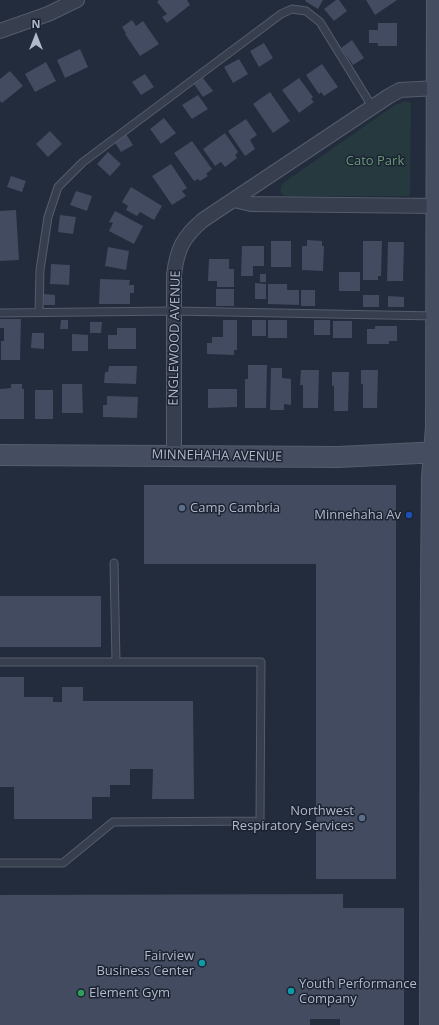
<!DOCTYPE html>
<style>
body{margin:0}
#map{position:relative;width:439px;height:1025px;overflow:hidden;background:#232c3d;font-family:"Open Sans",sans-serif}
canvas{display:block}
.north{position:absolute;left:16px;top:16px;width:40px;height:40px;-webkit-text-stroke:3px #1c2332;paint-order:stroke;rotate:0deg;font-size:11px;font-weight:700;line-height:16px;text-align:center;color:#b2b9c9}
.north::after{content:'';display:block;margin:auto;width:14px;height:18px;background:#b2b9c9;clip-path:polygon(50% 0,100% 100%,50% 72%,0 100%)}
</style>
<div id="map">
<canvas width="439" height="1025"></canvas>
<div class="north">N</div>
</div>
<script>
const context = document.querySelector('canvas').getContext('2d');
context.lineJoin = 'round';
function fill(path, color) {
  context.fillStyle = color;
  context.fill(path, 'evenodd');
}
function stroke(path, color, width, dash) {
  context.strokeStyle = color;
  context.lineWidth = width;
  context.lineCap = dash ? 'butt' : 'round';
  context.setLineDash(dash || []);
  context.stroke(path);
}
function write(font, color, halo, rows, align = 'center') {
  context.font = font + ' "Open Sans",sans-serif';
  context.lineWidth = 3;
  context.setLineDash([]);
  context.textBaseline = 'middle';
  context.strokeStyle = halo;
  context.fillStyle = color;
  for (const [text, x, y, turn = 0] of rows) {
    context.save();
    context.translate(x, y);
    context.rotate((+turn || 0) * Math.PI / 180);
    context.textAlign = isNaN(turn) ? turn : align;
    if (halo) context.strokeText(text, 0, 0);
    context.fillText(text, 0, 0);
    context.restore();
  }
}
fill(new Path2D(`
 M406 101 411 103 410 196H285L281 193V186L286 181 395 105Z`), '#25393e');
fill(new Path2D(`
 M159 0H187L190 5 167 23 162 17 167 14 157 2Z
 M306 0H323L318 9 305 1Z
 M336 0H339L347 11 334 21 324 9Z
 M366 0H397L375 15Z
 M132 20 136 26 143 21 159 44 140 56 125 34 126 33 122 27Z
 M378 23H397V46H378V43H369V30H378Z
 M352 40 364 58 353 65 341 48Z
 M264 43 273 58 259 67 250 51Z
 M80 49 88 67 65 78 57 60Z
 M239 59 248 74 233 83 224 67Z
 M46 62 56 81 35 92 25 74Z
 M322 64 338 87 324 96 321 92 319 94 306 75Z
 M10 71 23 86 2 103 0 101V79Z
 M145 74 154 87 141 95 132 82Z
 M203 78 213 91 203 97 194 84Z
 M299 78 313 97 311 99 314 102 299 113 282 90Z
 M270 92 290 121 273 133 253 104Z
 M198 95 208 109 192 119 182 105Z
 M164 118 176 133 161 144 150 129Z
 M246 119 257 135 250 140 255 149 245 156 228 131Z
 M50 131 62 144 48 157 36 144Z
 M225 133 238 152 235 155 237 158 225 167 221 162 215 166 203 149Z
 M126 134 133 145 121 152 114 141Z
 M192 141 212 169 206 174 208 176 200 181 198 179 194 181 174 153Z
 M108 152 121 164 110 176 97 164Z
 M171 164 187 188 182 191 186 196 172 205 152 176Z
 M11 176 26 181 22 192 7 187Z
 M131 187 162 206 154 220 140 212 137 216 126 210 128 206 122 202Z
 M76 191 92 196 87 211 70 205Z
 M16 210 19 260 0 261V211Z
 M115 211 143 226 134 244 109 231 113 223 109 222Z
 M60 215 76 217 73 234 58 232Z
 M307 240 322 241V246H324L323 271 302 270V246H307Z
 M271 241H291V267H271Z
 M363 241H382L381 276H378V280H363Z
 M388 242H404L403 281H387Z
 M242 246H264V266H253V276H241Z
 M108 247 129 251 126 270 105 266Z
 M209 259H229V269H234V287H217V281H208Z
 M51 264 70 265 69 285 50 284Z
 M339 272H360V291H339Z
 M260 274H266V282H260Z
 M100 279 130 280 129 285H134V293H130V304H99Z
 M255 283 266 284V299H255Z
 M268 284H287V290H299V305L268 304Z
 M216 289H234V306H216Z
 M301 290H315V306H301Z
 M44 294 55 295V305H43Z
 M363 295H379V307H363Z
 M388 296 404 297V307H388Z
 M0 319H21L20 360H1V341H4V328H0Z
 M61 320H68V329H60Z
 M223 320H237V350H234V355L207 354V343H212V337H223Z
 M252 320H266V336H252Z
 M268 320H287V338H268Z
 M314 320H330V335H314Z
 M333 321H352V338H333Z
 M90 322H102L101 333H90Z
 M375 326H397V341H389V344H367V329H375Z
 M117 328H136V349H108V335H117Z
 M32 333H44V349L31 348Z
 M72 334 88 335V351H72Z
 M248 365H267L266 408H245V379H248Z
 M109 366H137L136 384 104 383 105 372H108Z
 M271 368H282V378L291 379V405L284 404V410H270Z
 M301 370H319L318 408H303V385H300Z
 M361 370H378L377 408H363V384H361Z
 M332 372H349L348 411H334V386H332Z
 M11 384H22V389H24V419H0V389L11 388Z
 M62 384H82L83 413H62Z
 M208 389H237V407L208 408Z
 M35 390H53V419H35Z
 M107 396 138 397 137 418 103 417V405H107Z
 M144 485H396V879H316V564H144Z
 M0 596H101V647H0Z
 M0 677H24V697H53V702H62V687H83V701H193L194 799H152L153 769H130V785H110V797H92V819H14V787H0Z
 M343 894V908H404V1025H340V1019H310V1025H0V895Z`), '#424b5f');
const lane = new Path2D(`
 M39 312 40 270 48 217 58 187 83 162 281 14 292 9 306 11 320 22 373 108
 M0 313 173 311 436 316
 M0 662H116
 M0 863H63L113 822 260 821 261 662H116L114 563`);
const street = new Path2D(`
 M0 31 48 14 77 0
 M234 200 251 204 438 206
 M174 455V275C177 249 183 237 203 220L389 96 400 90 437 88`);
const secondary = new Path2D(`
 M0 455 339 457 439 452
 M430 1025 431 582 432 477 436 427 437 0`);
stroke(lane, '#555c6b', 9);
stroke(street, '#555c6b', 16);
stroke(secondary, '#555c6b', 22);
stroke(lane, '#373e4d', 7);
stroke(street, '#373e4d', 14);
stroke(secondary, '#454d60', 20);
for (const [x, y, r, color] of [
 [182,508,4,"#5c6f8a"],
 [409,515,4,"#1a4fb4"],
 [362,818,4,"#5c6f8a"],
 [202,963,4,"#0f9aa8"],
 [291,991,4,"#0f9aa8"],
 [81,993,4,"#2e9e5b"]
]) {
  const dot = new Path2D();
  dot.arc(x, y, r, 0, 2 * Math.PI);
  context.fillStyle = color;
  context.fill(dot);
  stroke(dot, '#1c2332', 1.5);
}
write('13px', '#699a78', '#1c2332', [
 ["Cato Park",375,161]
]);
write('13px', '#b2b9c9', '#1c2332', [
 ["ENGLEWOOD AVENUE",175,338,-89],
 ["MINNEHAHA AVENUE",217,456,1]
]);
write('13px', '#b2b9c9', '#1c2332', [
 ["Camp Cambria",190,508],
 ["Minnehaha Av",401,515,"right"],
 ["Northwest",354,811,"right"],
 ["Respiratory Services",354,826,"right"],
 ["Fairview",194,956,"right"],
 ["Business Center",194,971,"right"],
 ["Youth Performance",299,984],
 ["Company",299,999],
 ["Element Gym",89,993]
], 'left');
</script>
